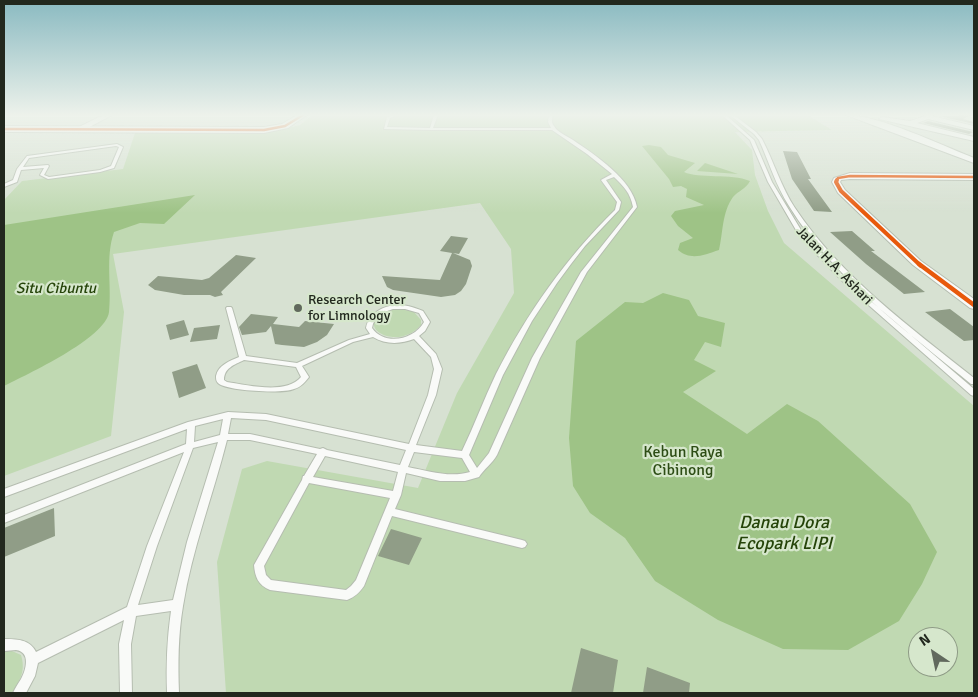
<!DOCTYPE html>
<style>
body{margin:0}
#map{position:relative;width:978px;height:697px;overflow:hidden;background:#d7e1d2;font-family:Signika,sans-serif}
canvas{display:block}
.frame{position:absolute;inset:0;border:5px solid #22281e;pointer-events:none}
.north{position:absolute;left:908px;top:627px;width:50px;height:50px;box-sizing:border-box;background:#d6e7cc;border:1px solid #8e9b86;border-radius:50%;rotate:326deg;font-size:14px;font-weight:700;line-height:20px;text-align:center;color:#22281e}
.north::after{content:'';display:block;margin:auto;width:18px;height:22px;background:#61695d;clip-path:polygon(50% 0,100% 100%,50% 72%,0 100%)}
</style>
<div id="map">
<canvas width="978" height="697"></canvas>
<div class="frame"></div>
<div class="north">N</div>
</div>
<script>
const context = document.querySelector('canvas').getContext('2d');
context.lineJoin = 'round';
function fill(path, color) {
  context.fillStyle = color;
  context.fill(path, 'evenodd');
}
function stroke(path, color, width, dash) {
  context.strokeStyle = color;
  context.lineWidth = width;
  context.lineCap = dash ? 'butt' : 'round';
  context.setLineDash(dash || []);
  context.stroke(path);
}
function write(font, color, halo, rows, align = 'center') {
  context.font = font + ' Signika,sans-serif';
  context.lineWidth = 4.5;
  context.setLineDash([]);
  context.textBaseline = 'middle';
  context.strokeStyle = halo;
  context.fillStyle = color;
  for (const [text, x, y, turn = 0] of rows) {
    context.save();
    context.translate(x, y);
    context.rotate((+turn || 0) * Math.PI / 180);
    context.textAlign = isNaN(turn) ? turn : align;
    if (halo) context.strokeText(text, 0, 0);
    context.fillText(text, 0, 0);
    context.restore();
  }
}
fill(new Path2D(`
 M312 115H808L832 130 735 132 752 150 755 175 768 211 784 243 974 406V693H226L217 562 242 469 267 461 418 488 457 393 514 293 511 249 480 203 113 254 124 312 111 436 4 476V200L22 181 123 169 136 130 265 133 300 125ZM918 637H948V667H918Z
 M396 309 413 311 421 320V325C395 355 345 321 396 309Z
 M4 651H12L21 655C26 671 20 680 12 693H4Z`), '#c0d9b2');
fill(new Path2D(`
 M649 145 661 147 668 155 695 163 684 172C699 179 731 173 750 181 746 189 738 191 733 197 722 212 723 233 719 250 704 255 691 261 678 250L680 243 693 238 678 226 671 216 675 211 704 205 686 197 687 189 681 186 673 187 669 179 642 146Z
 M705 163 738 174 697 171Z
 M195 195 164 224 140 223 114 232C105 258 112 285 109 312 106 338 26 375 4 386V225Z
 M663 293 689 300 698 316 725 323 721 347 705 342 694 360 716 371 683 392 747 434 787 404 818 421 910 504 937 552 922 584 899 621 848 650 783 649 718 620 655 581 625 538 590 513 573 486 569 438 576 341 625 302 643 303Z`), '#9ec386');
fill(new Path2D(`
 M972 115 963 119 974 122V124L939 116Z
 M928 121 965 130 973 132 969 134 923 123Z
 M783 151 797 152 811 179H808L832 212 814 211 792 179Z
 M852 231 875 251H871L925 292 904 294 866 264 830 232Z
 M451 236 468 238 459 254 453 253 470 260 472 266 466 284 461 291 455 295 441 297 393 290 387 287 382 276 440 280 452 253 440 251Z
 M236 255 256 258 221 292 223 295 215 297 210 295H184L155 290 148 285 158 276 202 280 209 278Z
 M950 309 974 327V340L964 341 925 312Z
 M251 314 278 317 273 324 299 327 305 321 334 324 327 335 317 342 304 347 282 345 275 344 271 326 266 332 242 335 239 327Z
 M184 320 189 335 170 340 166 325Z
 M220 325 217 339 190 342 194 328Z
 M197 364 206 388 179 398 172 372Z
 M54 508 55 536 4 557V528Z
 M391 529 422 538 409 565 378 556Z
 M581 648 618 660 613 693H571Z
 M647 667 690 683 689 693H643Z`), '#909d87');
const service = new Path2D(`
 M392 115H397L390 118 387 127 430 128 434 115H438L433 128H551L548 122 549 115H553C552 119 551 123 554 126 557 132 567 136 573 140 595 155 632 179 637 207L587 272 540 358 497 455C492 464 483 470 479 477L465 481H440L406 473 401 495 395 509 522 540 525 541 527 544 525 547 522 548 392 516 364 586C359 593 355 597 347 600L270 590C258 585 255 577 254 565L302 480 303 476H304L317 454 250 440H227C213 496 192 549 183 606 178 635 178 664 179 693H167C166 665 167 639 171 611L136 616 131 644 132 693H120L119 644 124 620 38 663 35 676 26 693H13C15 688 18 684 21 679 26 670 31 652 16 650 12 650 8 651 4 651V639C16 639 30 639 36 652L127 607 147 546 184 452 4 523V515L186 444 187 429 4 497V489L188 422 228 412 266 414 409 444 428 395 434 369 431 357 414 339C401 344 386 345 373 337L353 342 302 366 309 377C304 383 301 387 294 389 283 394 226 391 218 383 216 381 216 379 216 376 218 365 230 361 239 357L226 308 227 307H231L232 308 246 356 297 363 349 340 370 334 366 328C369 310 391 302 408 306 413 307 418 309 423 311L430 322 425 331 419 336 436 354 442 369 436 395 416 445 462 451C474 426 484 399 496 374 527 313 566 258 615 210L617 202 601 180 612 174 587 154 552 130H431L384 129 387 117ZM614 177C624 187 630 192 633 207L581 272 532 358 489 453 477 468 469 455 503 375 532 321 557 283 571 264 585 246 619 210 621 202 606 180ZM393 309H405L419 313 424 322C414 340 385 346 372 328 374 316 383 312 393 309ZM244 360 296 367 301 377C286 395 248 385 227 382L224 380C224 368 234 365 244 360ZM231 418 266 420 406 450 400 465 327 450 323 448 320 449 250 434H228ZM223 419 220 435 194 442 195 426ZM218 442 187 542 173 600 138 605 157 546 193 448ZM414 452 462 458 470 472C450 478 428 471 408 467ZM325 456 398 472 393 491 313 477ZM309 483 390 498 356 580 351 586 346 590 271 580 266 575 264 566Z
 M722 115H726L754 140 772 182 804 235 852 285 974 389V396L971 395 848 287 800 237 768 182 750 140Z
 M730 115H734L756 132 762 139C774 162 781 187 795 208 841 277 910 327 974 378V384H971C907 331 834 279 789 206 776 186 769 162 759 140L754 134Z
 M117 144 123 147 114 168 100 172 48 179 40 175 44 168 21 170 17 182 4 187V184L13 180 17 169 27 156ZM116 146 119 147 111 166 100 170 49 177 44 175 49 166 48 165 23 167 29 158Z`);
const minor = new Path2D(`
 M103 115H112L82 131 75 129Z
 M846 115C879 115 941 145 974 158V163Z
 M928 115 974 126V130L928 119 917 123 974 137V141L879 119 882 117 910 121Z
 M850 173 974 174V180L850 179 841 180 840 182 845 190 921 261 974 299V309L970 308 913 265 838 193 832 182 834 178Z`);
const tertiary = new Path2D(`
 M297 115H307L288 128 264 133 4 132V126L264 127 282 124Z`);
stroke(service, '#b5bdb0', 2);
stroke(minor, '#b5bdb0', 2);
stroke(tertiary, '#b5bdb0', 2);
fill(service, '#f9faf8');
fill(minor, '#f9faf8');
fill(tertiary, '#f9faf8');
stroke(new Path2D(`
 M4 129 264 130 285 126 303 115
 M836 181 838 178 850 176 974 177`), '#e8590c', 2.5);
stroke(new Path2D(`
 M837 180 836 182 841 191 921 266`), '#e8590c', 4);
stroke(new Path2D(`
 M919 264 974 305`), '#e8590c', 4.5);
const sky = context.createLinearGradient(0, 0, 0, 213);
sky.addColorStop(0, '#8abac1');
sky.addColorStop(0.54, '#edf2eb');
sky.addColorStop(1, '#edf2eb00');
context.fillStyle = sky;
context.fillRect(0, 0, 978, 213);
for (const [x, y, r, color] of [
 [298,308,5,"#61695d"]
]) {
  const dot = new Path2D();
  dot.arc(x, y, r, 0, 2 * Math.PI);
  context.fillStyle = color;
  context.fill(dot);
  stroke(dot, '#d6e7cc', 2);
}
write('14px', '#22281e', '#d6e7cc', [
 ["Jalan H.A. Ashari",834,266,46]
]);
write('14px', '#22281e', '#d6e7cc', [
 ["Research Center",308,300],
 ["for Limnology",308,316]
], 'left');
write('italic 15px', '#254409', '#d6e7cc', [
 ["Situ Cibuntu",56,289]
]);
write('16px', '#2d4d15', '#d6e7cc', [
 ["Kebun Raya",683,453],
 ["Cibinong",683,471]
]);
write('italic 18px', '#254409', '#d6e7cc', [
 ["Danau Dora",784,523],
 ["Ecopark LIPI",784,544]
]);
</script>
